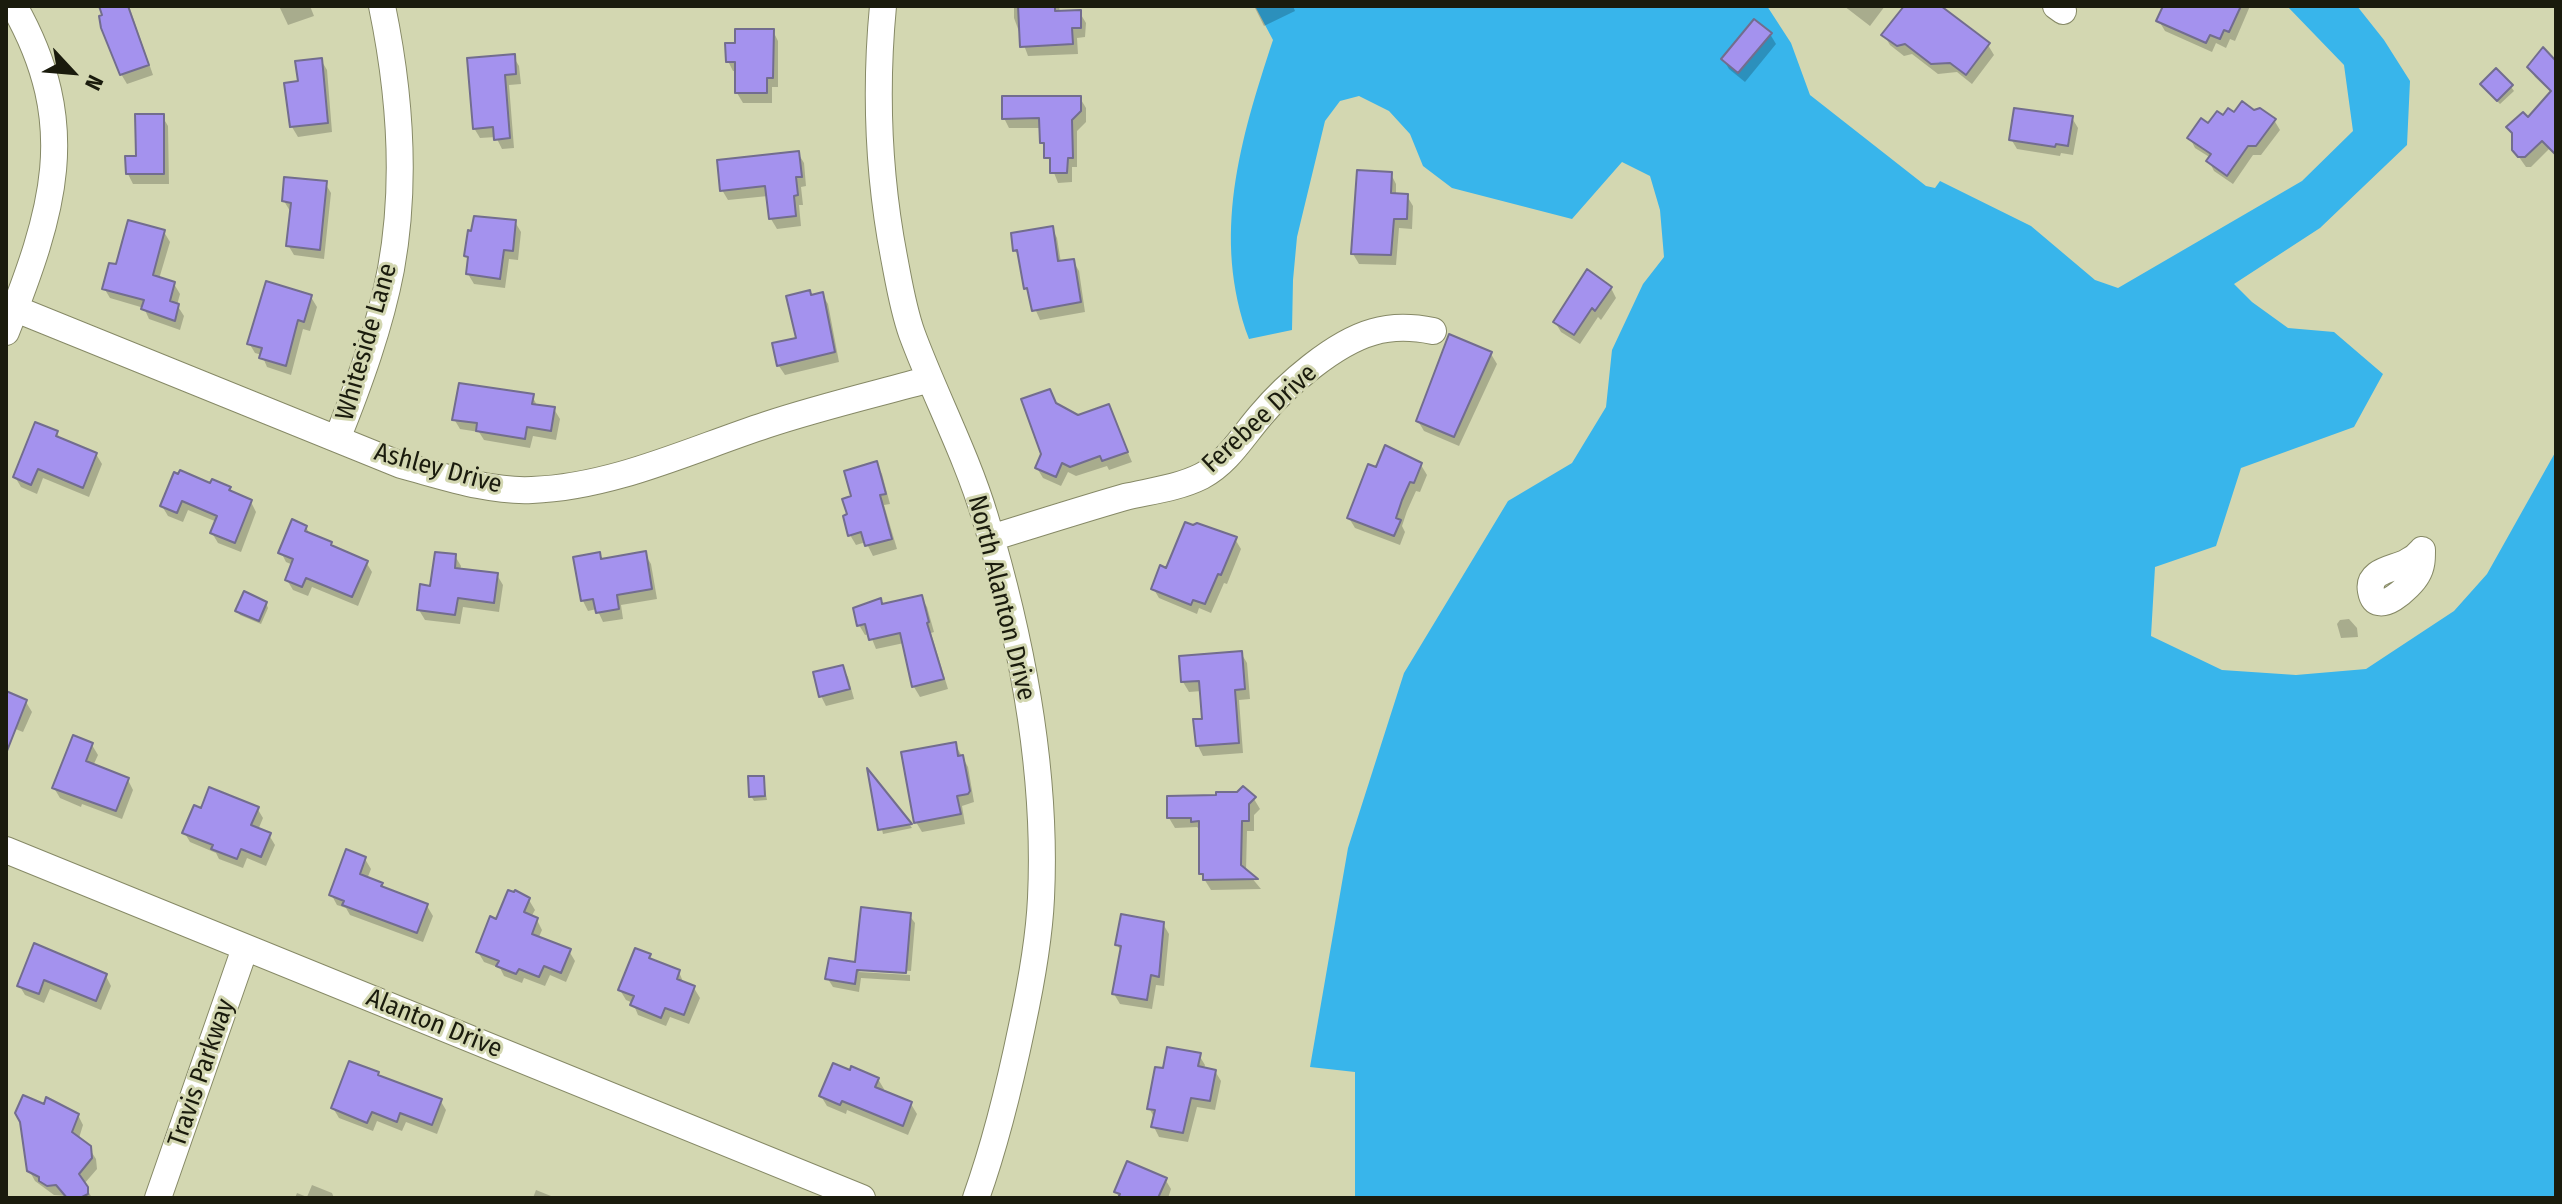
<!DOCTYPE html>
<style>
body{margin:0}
#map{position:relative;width:2562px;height:1204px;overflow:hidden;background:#d3d7b1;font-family:"Fira Sans Condensed",sans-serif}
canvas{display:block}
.frame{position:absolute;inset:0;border:8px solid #1a1b0d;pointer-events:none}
.north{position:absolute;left:32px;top:32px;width:80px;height:80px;-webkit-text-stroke:6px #d3d7b1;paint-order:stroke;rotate:116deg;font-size:22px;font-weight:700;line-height:32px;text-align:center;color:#1a1b0d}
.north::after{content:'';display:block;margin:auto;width:28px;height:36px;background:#1a1b0d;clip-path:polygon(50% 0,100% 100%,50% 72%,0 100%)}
</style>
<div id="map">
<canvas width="2562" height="1204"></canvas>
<div class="frame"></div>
<div class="north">N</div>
</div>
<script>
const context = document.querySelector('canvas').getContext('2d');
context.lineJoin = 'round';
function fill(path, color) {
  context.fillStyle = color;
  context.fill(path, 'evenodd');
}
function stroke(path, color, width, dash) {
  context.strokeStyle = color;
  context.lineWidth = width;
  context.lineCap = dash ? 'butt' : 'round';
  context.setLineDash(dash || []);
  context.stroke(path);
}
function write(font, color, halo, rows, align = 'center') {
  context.font = font + ' "Fira Sans Condensed",sans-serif';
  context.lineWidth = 6;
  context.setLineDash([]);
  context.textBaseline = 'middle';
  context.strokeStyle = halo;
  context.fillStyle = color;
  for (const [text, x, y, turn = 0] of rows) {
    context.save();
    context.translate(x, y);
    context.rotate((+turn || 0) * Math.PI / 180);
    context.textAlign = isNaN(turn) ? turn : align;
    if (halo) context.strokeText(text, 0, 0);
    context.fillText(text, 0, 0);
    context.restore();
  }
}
fill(new Path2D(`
 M1255 6H1767L1791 43 1810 95 1926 186 1935 188 1940 181 2031 226 2095 280 2118 288 2302 181 2353 131 2344 65 2287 6H2357L2384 40 2410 81 2407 145 2320 228 2234 284 2252 302 2288 328 2334 332 2383 374 2354 427 2241 468 2216 546 2155 567 2151 636 2222 670 2296 675 2366 669 2454 611 2487 574 2556 451V1198H1355V1072L1310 1067 1348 848 1404 673 1508 501 1572 463 1606 407 1612 350 1643 284 1664 257 1660 210 1650 176 1622 162 1572 219 1452 188 1423 166 1410 134 1389 111 1359 96 1340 101 1325 121 1297 237 1293 280 1292 330 1249 339C1211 237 1240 140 1273 40Z`), '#38b5eb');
fill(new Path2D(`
 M101 6H129L153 75 127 84 121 74Z
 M279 6H310L314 16 288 25Z
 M1014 6H1059L1060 13H1080L1086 23 1085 37 1077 38 1078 54 1028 56 1014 18Z
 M1254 6H1293L1295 11 1264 26Z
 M1844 6H1885L1870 26Z
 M1906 6H1938L1988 45 1994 55 1972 84 1957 72 1938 74 1912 54 1904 56 1890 45 1884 35Z
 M2165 6H2250L2235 41 2230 39 2226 48 2216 43 2212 52 2165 31 2159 21Z
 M773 31 778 41V87H772V103H743L737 93V71H733L728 61 737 45Z
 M1770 34 1776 44 1745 82 1729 69 1723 59Z
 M513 56 519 66 521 84 509 85 514 148 502 149 496 137 480 138 474 128Z
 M321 60 327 70 332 132 298 137 292 127 286 85 300 83Z
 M2556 64V156L2549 149 2531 167H2526L2514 150V137L2508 128 2528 120 2552 93 2535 77 2529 67Z
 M2511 87 2514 91 2500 104 2485 89Z
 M1080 98 1086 108V122L1077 131V167H1072V182L1058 183 1042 142 1041 128H1009L1004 118Z
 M2254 112 2274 120 2280 130 2261 155H2253L2233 184 2214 171 2209 161 2211 158 2195 148 2190 138 2209 126 2235 115Z
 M162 116 168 126 169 184H133L128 174Z
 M2072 118 2078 128 2073 155 2061 153 2060 156 2017 149 2011 139Z
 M798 153 804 163 806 186 801 187 803 205H799L801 226 777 229 771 219 768 196 728 200 722 190Z
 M1391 174 1396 184V195L1407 196 1413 206 1412 229 1399 228 1396 265 1359 264 1353 254Z
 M325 183 331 193 324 259 294 255 288 245 290 211 284 201Z
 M515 222 521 232 518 260 509 259 505 288 474 284 468 274 470 262 466 256Z
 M1052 228 1057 238 1061 263 1073 261 1079 271 1085 312 1040 320 1026 288 1021 260 1015 250Z
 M164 232 170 242 159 279 174 284 180 294 177 305 184 316 180 330 149 319 144 308 110 298 104 288 118 267Z
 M1611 288 1616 298 1601 320 1598 317 1580 344 1561 332 1555 322Z
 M822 294 828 304 839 362 785 375 779 366 774 345 798 339 811 297Z
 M311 297 317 307 310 331 303 329 291 375 267 367 262 355 255 353 249 343Z
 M1491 354 1497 364 1459 446 1424 431 1418 421Z
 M1050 391 1057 406 1078 417 1108 406 1132 462 1109 470 1107 466 1076 476 1068 472 1061 486 1043 478 1037 468 1043 454Z
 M532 396 538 407 554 409 560 419 556 440 533 436 530 448 484 440 479 432 460 429 454 419Z
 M57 433 61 440 96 454 102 464 89 497 43 478 37 494 21 487 15 477Z
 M876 464 882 474 890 504 884 505 897 549 873 556 866 542 856 545 850 535 849 516 854 498Z
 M1421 465 1427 475 1420 492 1416 491 1407 511 1402 526 1405 532 1400 545 1355 528 1349 518 1377 469Z
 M211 485 230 488 233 494 251 502 256 512 241 552 218 543 212 533 217 522 188 510 183 522 168 516 162 506Z
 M306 527 310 535 366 562 372 572 358 606 312 587 308 596 293 590 287 580 293 565 286 562 281 552Z
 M1235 539 1241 549 1227 584 1224 583 1211 613 1199 608 1197 614 1159 598 1153 588 1167 570Z
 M645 554 651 564 657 599 621 605 623 619 603 622 597 609 588 611 583 601 599 555 603 561Z
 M455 556 461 566 460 570 497 575 503 585 499 612 463 607 460 624 425 620 419 610Z
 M921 597 927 607 934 632 931 633 948 689 920 697 914 687 904 643 876 649 870 634 865 635 859 625 883 606Z
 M266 603 268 608 261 624 240 615 237 611Z
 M2349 619 2357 628 2358 637 2341 638 2337 624 2340 620Z
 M1241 653 1247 663 1250 699 1239 700 1243 753 1203 756 1198 746 1205 720 1202 691 1189 692 1183 682Z
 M842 667 848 677 854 699 826 706 821 696Z
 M6 694 26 702 32 712 23 732 13 728 6 746Z
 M955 744 968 767 974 802 962 806 965 824 922 832 916 822Z
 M92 745 98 755 93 766 128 780 133 790 122 819 82 804 81 807 60 798 54 788Z
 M870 775 910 825 912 828 883 834Z
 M763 778 767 800 754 801 751 796Z
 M1254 799 1260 809 1254 815V831H1247L1246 871 1261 889 1211 890 1201 874V831L1197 827 1175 828 1169 818Z
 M257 808 263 818 258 830 269 835 275 845 266 866 247 858 243 868 219 859 216 853 190 842 184 832 202 810Z
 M365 859 371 869 367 879 382 884 385 890 427 906 433 916 423 942 350 915 346 908 337 905 331 894Z
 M529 900 535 910 531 917 537 920 542 930 539 937 569 951 575 961 566 982 550 975 545 986 524 978 522 983 504 976 500 968 484 962 478 952 497 921Z
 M909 915 915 923 911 971 859 968V972L910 975V981L861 978 859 992 833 987 828 979 857 964Z
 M1163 924 1169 934 1164 986 1156 985 1152 1009 1120 1004 1114 994 1122 952 1117 945Z
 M35 946 106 976 111 986 101 1010 50 989 44 1003 25 995 19 985Z
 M649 956 652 961 679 972 684 984 694 988 700 998 689 1024 670 1017 666 1026 638 1015 633 1003 626 1000 620 990Z
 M1199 1055 1205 1065 1204 1069 1215 1071 1221 1081 1215 1110 1197 1107 1188 1142 1159 1137 1154 1127 1155 1119 1149 1108 1165 1071Z
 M378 1074 380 1078 440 1100 446 1110 437 1134 406 1122 402 1131 377 1121 373 1131 339 1118 333 1108Z
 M878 1079 884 1089 882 1092 911 1104 917 1114 908 1135 847 1110 846 1114 827 1106 821 1096Z
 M46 1106 78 1115 83 1125 79 1138 89 1148 96 1159 97 1169 84 1184 92 1198 54 1195 35 1181 29 1170Z
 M1165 1179 1171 1189 1168 1198H1120L1116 1192Z
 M312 1185 332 1193 334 1198H295L297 1193 307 1197Z
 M536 1190 556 1198H533Z`), '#0003');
const building = new Path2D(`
 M99 6H128L149 65 120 75 101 28 99 16 102 15Z
 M1018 6H1055V11L1081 10V28H1072L1073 44 1020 47Z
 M1904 6H1941L1990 43 1966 75 1950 63 1931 64 1905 44 1897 46 1881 35Z
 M2163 6H2241L2229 32 2224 30 2220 39 2210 35 2206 43 2156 21Z
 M1754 19 1772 33 1738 73 1721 59Z
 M735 29H774L773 78H767V93H735V62H726L725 43H735Z
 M2543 47 2556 61V155L2542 141 2525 157H2518L2512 150V133L2506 127 2523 112 2528 117 2551 91 2527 67Z
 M515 54 516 74 505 75 510 138 494 140 493 127 473 129 467 58Z
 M322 58 328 123 290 127 284 83 298 81 295 61Z
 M2496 68 2513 85 2497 101 2480 84Z
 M1002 96H1081V111L1072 120 1073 158H1068L1067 173H1050V158H1044V143H1040L1039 118 1002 119Z
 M2242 101 2254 110 2260 108 2276 119 2256 146H2248L2227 176 2206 161 2211 154 2187 138 2201 118 2208 123 2217 111 2223 115 2228 108 2234 112Z
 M2014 108 2073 116 2068 146 2056 144 2055 147 2009 140Z
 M135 114H164V174H126L125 156H136Z
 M799 151 802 177H796L798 195 794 196 796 216 769 219 765 186 720 191 717 160Z
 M1357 170 1392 172 1391 193 1408 194 1407 219H1394L1391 255 1351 254Z
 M284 177 327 181 320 250 286 246 291 203 282 201Z
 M474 216 516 220 513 251 504 250 500 279 466 274 468 257 464 256 468 230 471 231Z
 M128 220 165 230 153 275 175 282 170 301 179 304 175 321 141 309 144 300 102 289 109 263 116 264Z
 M1053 226 1058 261 1074 259 1081 302 1032 311 1027 288 1024 289 1017 250 1013 251 1011 233Z
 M1587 269 1612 287 1595 311 1592 308 1574 335 1553 322Z
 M266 281 312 295 304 322 298 320 286 366 259 358 262 348 247 344Z
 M810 290 811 295 823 292 835 352 777 366 772 343 796 338 786 296Z
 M1449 334 1492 352 1454 437 1416 421Z
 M459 383 534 394 532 404 555 407 551 431 527 427 525 439 476 431 477 423 452 420Z
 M1050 389 1056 403 1078 415 1109 404 1128 452 1102 461 1100 456 1070 467 1062 463 1056 477 1035 468 1041 454 1021 399Z
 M35 422 58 431 56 436 97 453 83 488 38 469 31 485 13 477Z
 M1385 445 1422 463 1414 483 1410 482 1402 500 1396 518 1401 520 1394 536 1347 518 1368 464 1376 467Z
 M877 461 886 494 880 495 892 539 865 546 861 532 848 536 843 516 847 514 842 499 851 496 844 471Z
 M180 470 210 483 212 479 231 487 229 490 252 500 235 543 210 533 217 516 182 501 177 513 160 506 174 472 178 474Z
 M292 519 307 526 305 531 332 542 331 545 368 561 352 597 306 578 302 587 285 580 293 559 278 553Z
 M1185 522 1193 525 1197 523 1237 537 1221 575 1218 574 1205 604 1193 600 1191 605 1151 589 1160 565 1166 568Z
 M646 551 652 589 617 595 619 609 596 613 593 599 581 601 573 557 600 552 601 559Z
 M435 552 456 554 455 568 498 573 494 603 458 598 455 615 417 610 420 584 430 586Z
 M244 591 267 602 259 621 235 611Z
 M922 595 929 622 927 623 944 679 912 687 900 633 869 640 865 624 857 626 853 608 881 598 882 604Z
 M1242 651 1245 689 1235 690 1239 743 1196 746 1193 719H1202L1199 681 1181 682 1179 656Z
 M843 665 850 689 819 697 813 672Z
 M6 691 27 700 7 751H6Z
 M73 735 93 743 86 761 129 778 116 811 52 788Z
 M956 742 958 756 963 755 970 791 968 794 957 796 961 814 914 823 901 752Z
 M867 768 912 824 878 830Z
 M748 776H764L765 796 749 797Z
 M1243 786 1256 797 1249 804V821H1242L1241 865 1258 879 1203 880V874H1199V821L1191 822V818H1167V796L1216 795V792H1237Z
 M209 787 259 807 251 825 271 833 261 857 241 849 237 859 211 849 213 845 182 833 194 805 201 808Z
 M346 849 366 857 360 874 383 883 381 886 428 904 417 933 342 905 344 901 329 895Z
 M508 890 514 892 515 890 530 898 524 912 538 918 532 934 571 949 561 973 544 966 539 977 519 969 516 974 496 966 499 961 476 952 490 916 496 919Z
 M861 907 911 913 906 973 857 970 855 984 825 979 829 958 855 962Z
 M1121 914 1164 922 1159 977 1151 975 1147 1000 1112 994 1121 946 1115 945Z
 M34 943 107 974 96 1001 44 980 39 994 17 986Z
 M635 948 651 954 649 958 680 970 677 979 695 986 684 1015 665 1008 661 1018 630 1005 634 996 618 990Z
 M1167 1047 1201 1053 1198 1066 1216 1070 1210 1101 1191 1098 1183 1133 1151 1127 1155 1110 1147 1109 1155 1067 1163 1068Z
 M349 1061 379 1072 378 1075 442 1099 432 1125 400 1113 397 1122 372 1112 367 1123 331 1108Z
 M833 1063 850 1070 851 1066 879 1078 875 1087 912 1102 903 1126 842 1101 840 1105 819 1096Z
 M23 1095 44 1104 46 1097 79 1114 72 1132 91 1146 92 1158 79 1174 88 1187V1194L80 1198H67L56 1185 47 1186 39 1181V1177L27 1171 20 1122 15 1113Z
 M1127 1161 1167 1178 1158 1198H1118L1120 1194 1114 1192Z`);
fill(building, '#a492ee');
stroke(building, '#726d8e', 2);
const minor = new Path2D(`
 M883 6C875 90 878 173 894 257 899 283 903 309 912 334 935 396 966 454 985 517 1021 637 1047 773 1041 898 1039 941 1031 984 1022 1026 1010 1084 996 1142 976 1198
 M2056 6 2063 11
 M6 305 401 465C443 476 488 492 532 490 613 487 690 450 766 425 820 407 876 394 930 379
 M6 332C53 212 82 126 14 6
 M337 439C359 384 380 327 391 269 407 181 400 93 382 6
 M991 538C1036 524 1080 510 1125 497 1151 491 1178 488 1202 476 1228 462 1242 437 1261 415 1286 385 1334 343 1373 332 1393 326 1413 327 1433 331
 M2422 550C2422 559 2422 567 2417 575 2411 586 2376 620 2371 591 2367 570 2395 569 2407 562 2413 559 2418 555 2422 550Z
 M6 850 862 1198
 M158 1198 245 948`);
stroke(minor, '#868966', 28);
stroke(minor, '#fff', 26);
write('26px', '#1a1b0d', '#d3d7b1', [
 ["Whiteside Lane",367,342,-74],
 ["Ferebee Drive",1260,419,-43],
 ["Ashley Drive",438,469,15],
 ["North Alanton Drive",1001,598,76],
 ["Alanton Drive",434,1024,22],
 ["Travis Parkway",202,1073,-71]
]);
</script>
